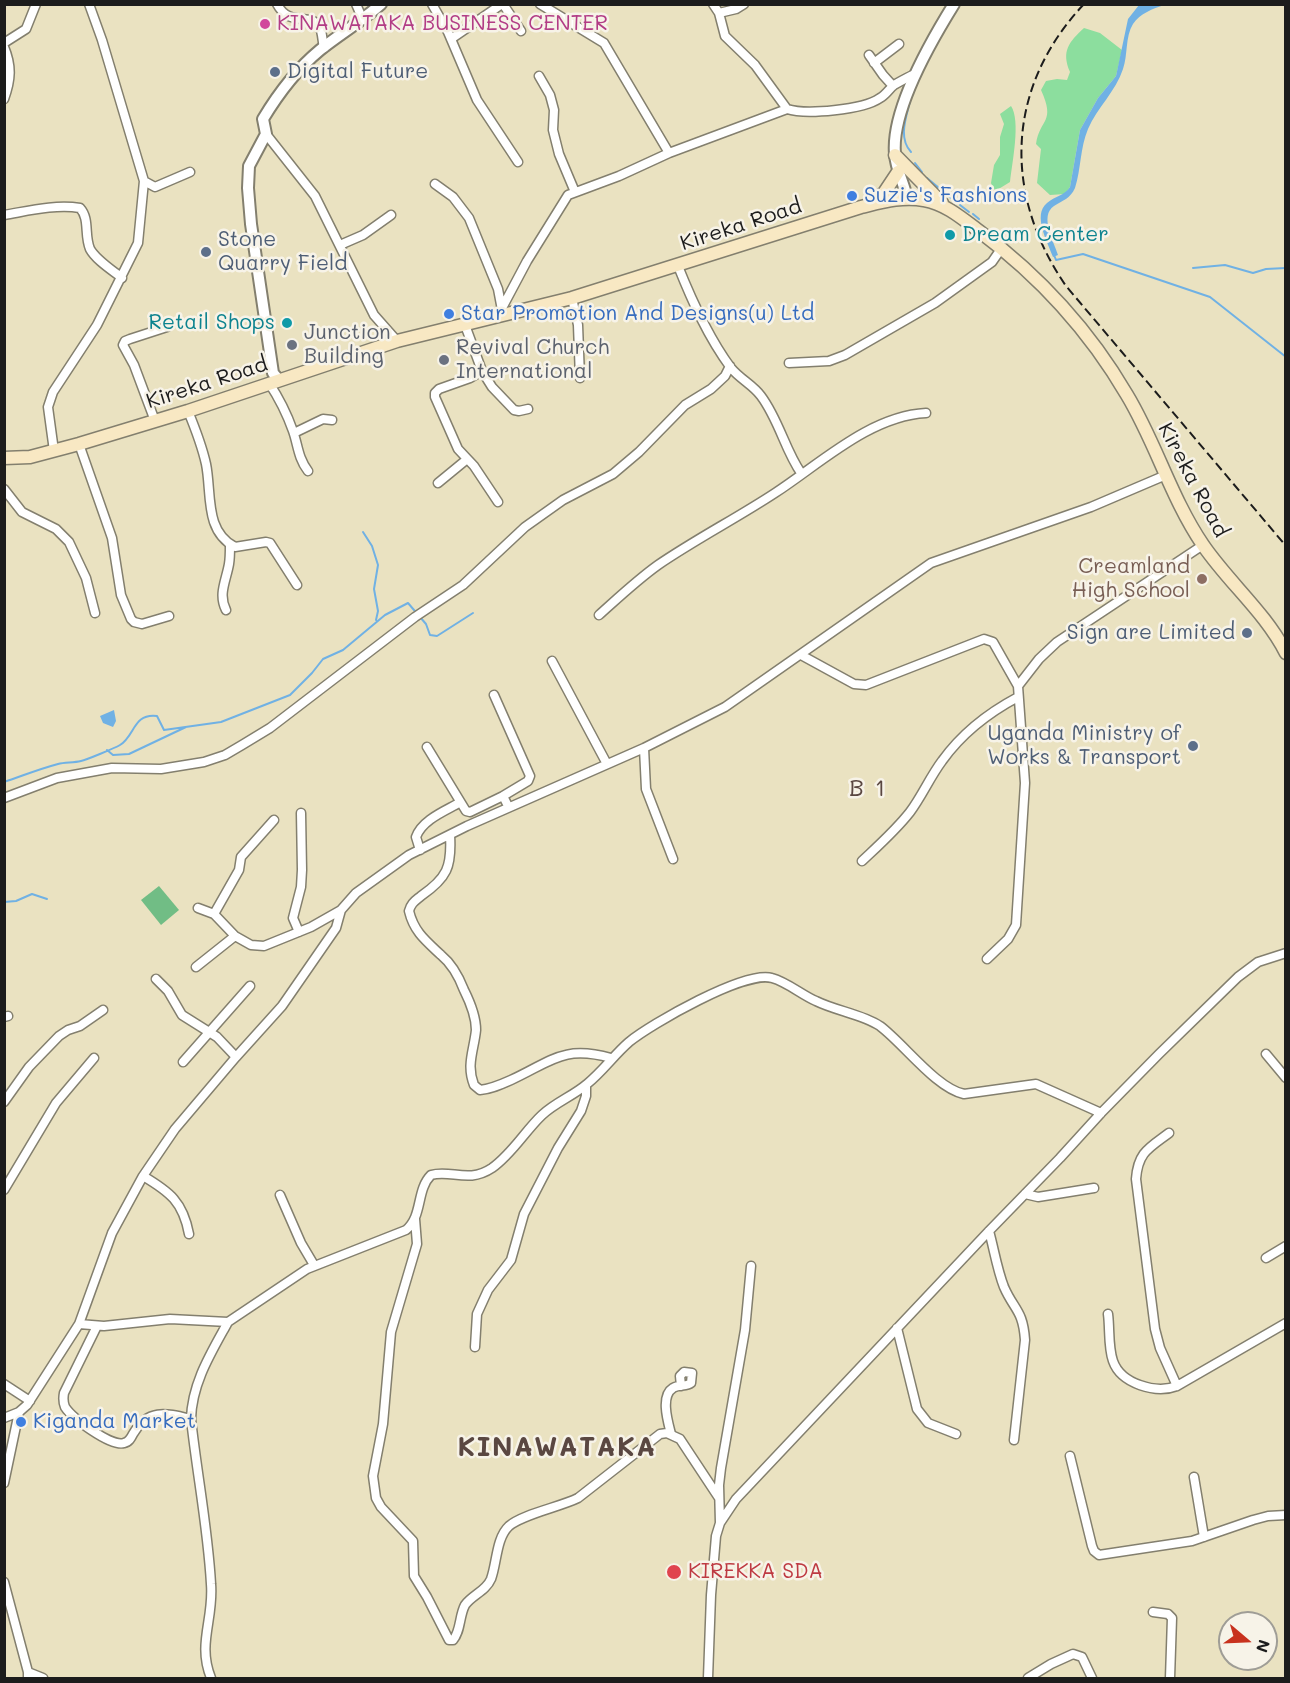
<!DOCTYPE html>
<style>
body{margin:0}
#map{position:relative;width:1290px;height:1683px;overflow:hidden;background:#eae2c1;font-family:Mali,sans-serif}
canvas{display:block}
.frame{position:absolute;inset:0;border:6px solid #1c1c1c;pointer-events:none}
.north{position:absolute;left:1218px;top:1611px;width:60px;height:60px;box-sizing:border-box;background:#f7f3e8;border:2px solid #9f9d96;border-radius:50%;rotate:109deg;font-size:16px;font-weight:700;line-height:24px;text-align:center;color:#1c1c1c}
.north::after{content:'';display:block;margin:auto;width:21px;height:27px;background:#c8321e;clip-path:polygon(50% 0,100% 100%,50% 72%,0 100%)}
</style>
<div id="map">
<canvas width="1290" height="1683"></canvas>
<div class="frame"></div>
<div class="north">N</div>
</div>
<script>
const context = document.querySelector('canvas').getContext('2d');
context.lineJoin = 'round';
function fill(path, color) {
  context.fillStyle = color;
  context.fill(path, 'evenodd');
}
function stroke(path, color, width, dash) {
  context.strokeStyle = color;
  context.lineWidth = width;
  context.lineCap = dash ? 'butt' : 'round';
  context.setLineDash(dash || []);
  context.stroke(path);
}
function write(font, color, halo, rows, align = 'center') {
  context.font = font + ' Mali,sans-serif';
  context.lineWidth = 5;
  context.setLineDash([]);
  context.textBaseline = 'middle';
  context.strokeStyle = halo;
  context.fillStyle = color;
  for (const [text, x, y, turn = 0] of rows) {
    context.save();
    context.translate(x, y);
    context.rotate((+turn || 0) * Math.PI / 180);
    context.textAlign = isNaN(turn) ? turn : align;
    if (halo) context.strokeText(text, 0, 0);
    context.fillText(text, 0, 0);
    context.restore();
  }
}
fill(new Path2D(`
 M1084 28 1100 33 1122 50 1116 76 1098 98 1080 130 1070 187 1065 194 1050 195 1037 183 1041 149 1036 144C1040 118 1056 123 1041 90L1046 81 1057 79 1067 80 1070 72C1061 51 1069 42 1084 28Z
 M1011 106C1021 121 1012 163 1010 182L997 190 993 189 991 183 994 165 1000 155V137L1004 124 1000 114Z`), '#8cde9e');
fill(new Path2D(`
 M159 886 179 910 161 925 141 900Z`), '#71bd85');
fill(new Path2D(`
 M1139 5H1164C1153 9 1140 13 1133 24 1125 37 1128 55 1123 69 1116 91 1097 108 1088 129 1080 148 1081 169 1075 188 1070 199 1063 200 1054 206 1039 216 1054 242 1058 255L1053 257C1048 243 1032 215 1047 203 1055 196 1064 196 1070 187L1080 130 1098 98 1116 76 1128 19Z
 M114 710 116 721 113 727 103 723 100 716Z`), '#70b1e4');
stroke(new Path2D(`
 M910 101C906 118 898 138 911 152
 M915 163 922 172
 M927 178 957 203
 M960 205 969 212
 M973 214 979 219
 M1054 255 1056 260 1083 254 1210 297 1286 357
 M1193 268 1225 265 1253 273 1266 269 1286 268
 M363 532 372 546 378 565 374 589 378 611 376 620
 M107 750 113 755 129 754 186 727
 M4 782C22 776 39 769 58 764 65 762 73 763 81 761 86 760 115 748 120 745 135 736 133 713 157 716L164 730 221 722 290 695 312 673 323 659 343 650 385 615 408 603 426 624 430 635 437 636 473 613
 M4 902 16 901 32 894 47 899`), '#70b1e4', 2);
const minor = new Path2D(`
 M89 4 102 40 144 181 155 187 190 172
 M277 4C289 27 309 13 318 25 323 30 322 41 324 48
 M356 4 363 20
 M432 4 448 32 477 100 518 162
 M503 4 521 31
 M540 4 604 43 669 153
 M713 4 719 13 725 36 755 65 787 109C806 115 863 110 880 98 886 95 889 89 894 85 901 81 908 77 915 74
 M719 13 736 9 744 4
 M451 39 502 4
 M4 43 26 29 36 4
 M4 47C12 66 11 80 4 99
 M869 55 883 75 893 86
 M874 63 899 44
 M539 76 550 95 554 110 553 130 559 154 575 192
 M266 134 315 196 374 315 397 341
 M435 184 453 197 469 218 498 289 502 310
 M4 215C28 211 55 204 80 208 90 219 84 235 90 249 96 260 112 270 122 278
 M340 245 363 235 391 215
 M678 266C692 301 708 337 731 368 740 379 753 385 761 396 779 420 785 450 801 473
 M572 298 578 325 580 378
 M502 308 527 261 568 195 619 176 669 153 787 109
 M465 325 482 371 470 378 439 389 435 393V397L458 449 474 466 498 502
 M789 363 829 361 845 355 935 303 992 262 1001 249
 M482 371 492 387 514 410 519 411 528 409
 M269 383C279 398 287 414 293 431 298 445 298 458 308 471
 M188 411C195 428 202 446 206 464 212 493 204 531 235 547L266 542 270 543 297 585
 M155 421 134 365 123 345 125 341 130 339 167 327
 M294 433 323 419 332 420
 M79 444 112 538 121 595 131 619 134 622 142 624 169 616
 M54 451 48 407 53 392 97 325 138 243 144 181
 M438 483 466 460
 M4 489 22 512 56 529 69 542 86 578 95 613
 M226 610C218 594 226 581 229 564 230 558 230 551 230 545
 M599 615C618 598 637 580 658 565 696 539 737 518 775 493 821 463 870 416 926 413
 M801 655 854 684 866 685 984 639 993 642 1018 686 1025 783 1016 925 1008 939 987 959
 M552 661 607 764
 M1018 686 1039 659 1057 642 1203 545
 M494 695 530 776 528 781 503 796 508 806
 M427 747 466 811 470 812 503 796
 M644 748 646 789 673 859
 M4 798 57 778 112 768 161 769 204 762 225 755 242 745 270 728 415 617 463 585 525 527 563 500 613 474 639 452 685 405 711 389 725 376 730 366
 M450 835C452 867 447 878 421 896 415 901 411 903 409 911 414 932 426 941 441 955 452 964 459 977 464 990 470 1002 476 1016 476 1030 474 1050 466 1065 474 1085L480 1090C491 1089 500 1085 511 1080 552 1061 563 1045 611 1058
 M420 850 416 837C422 820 445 811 459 803
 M862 861C879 845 896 830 910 812 922 796 930 777 942 761 962 733 988 713 1018 697
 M198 908 214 914 235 936 251 945 264 946 311 927 341 910
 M214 914 239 870 241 857 274 820
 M299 932 293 918 301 887 302 870 301 813
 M196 967 235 936
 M156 979 168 991 182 1015 217 1037 236 1057
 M4 1017 8 1016
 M1266 1054 1286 1078
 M183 1062 250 986
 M4 1102 29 1067 59 1036 68 1030 80 1026 103 1010
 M1169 1133C1149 1148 1138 1152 1136 1179L1155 1329 1160 1348 1177 1386
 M143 1176C170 1192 183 1202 189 1234
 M4 1190 56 1103 94 1058
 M1025 1194 1038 1197 1094 1188
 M280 1195 301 1243 314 1265
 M415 1219 417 1244 391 1332 383 1424 373 1476 376 1498 381 1507 413 1541 414 1576 427 1597 449 1640H453C461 1631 459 1616 465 1605 472 1595 486 1591 491 1579 497 1563 496 1538 509 1526 523 1514 560 1507 578 1498L660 1434 667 1433 680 1439 719 1498
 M989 1231C994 1249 997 1269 1004 1287 1014 1310 1023 1310 1025 1340L1014 1440
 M1266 1258 1286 1246
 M1108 1314C1110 1329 1108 1347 1113 1361 1121 1384 1156 1394 1177 1386L1286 1323
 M79 1324 112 1233 143 1176 175 1129 236 1057 282 1006 336 928 341 910 356 893 409 855 467 826 644 748 725 707 931 563 1091 507 1166 475
 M97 1326 64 1393C63 1398 63 1402 65 1407 72 1418 111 1447 124 1443 129 1442 131 1438 133 1434 148 1408 166 1413 191 1419
 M897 1328 917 1409 928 1423 956 1434
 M475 1347 477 1314 488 1290 511 1260 524 1214 558 1148 581 1111 586 1096V1086
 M4 1384 30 1401
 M4 1418 19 1412 27 1405 79 1324 104 1326 170 1319 228 1322 307 1269 406 1230C423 1216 416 1190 431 1175 451 1169 468 1184 492 1168 512 1154 525 1131 542 1115 556 1102 573 1096 587 1084 603 1071 614 1055 629 1042 651 1024 745 970 772 978 787 982 802 995 816 1001 836 1011 862 1014 880 1026 904 1044 936 1088 964 1094L1036 1084 1101 1113
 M671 1434C668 1422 660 1396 673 1388 679 1384 686 1387 691 1383L692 1373 684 1372 680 1376 681 1386
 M1070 1456 1092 1546 1094 1551 1099 1555 1192 1541 1253 1520 1268 1516 1286 1515
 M1194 1477 1204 1537
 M4 1483 19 1412
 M720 1523 719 1485 721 1468 745 1330 751 1266
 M4 1582 28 1672V1678
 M1153 1612 1168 1614 1172 1618 1170 1678
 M28 1672 43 1678
 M211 1678C197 1644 214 1619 211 1584 208 1529 197 1474 191 1419 192 1383 211 1353 228 1322
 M708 1678 711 1595 716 1536 720 1523 736 1499 989 1231 1060 1158 1101 1113 1159 1054 1238 977 1258 962 1286 953
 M1028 1678 1051 1664 1073 1654 1082 1657 1092 1678`);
const tertiary = new Path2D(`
 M907 198C904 183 896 170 895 154 891 110 931 41 954 4
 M279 380 273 373 251 224 248 188 249 166 266 134 263 119C278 94 297 69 320 50 340 34 362 21 381 4`);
const secondary = new Path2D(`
 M895 155 942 203
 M870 202 884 193 898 172
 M4 458 30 457 79 444 188 411 397 341 572 298 861 207C882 202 902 196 924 200 944 203 962 218 979 231 1038 275 1089 330 1127 395 1156 443 1171 498 1203 545 1229 583 1265 612 1286 653`);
stroke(minor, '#837f6e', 11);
stroke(tertiary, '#837f6e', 14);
stroke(secondary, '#837f6e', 15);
stroke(minor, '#fff', 8);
stroke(tertiary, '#fff', 10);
stroke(secondary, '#f8e8c3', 12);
stroke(new Path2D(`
 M1084 4C1006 87 1002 193 1066 286L1286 546`), '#1c1c1c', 2, [9, 4.5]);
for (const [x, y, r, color] of [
 [265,24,6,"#d1479c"],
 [275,72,6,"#5c6f8a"],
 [852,196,6,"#3f7fe0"],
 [950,235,6,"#0f9aa8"],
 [206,252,6,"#5c6f8a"],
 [449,314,6,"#3f7fe0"],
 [287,323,6,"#0f9aa8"],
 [292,345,6,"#6b7280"],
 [444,360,6,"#6b7280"],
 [1202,579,6,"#8d6e63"],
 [1247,633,6,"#5c6f8a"],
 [1193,746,6,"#5c6f8a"],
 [21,1422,6,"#3f7fe0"],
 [674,1572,8,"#e0444e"]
]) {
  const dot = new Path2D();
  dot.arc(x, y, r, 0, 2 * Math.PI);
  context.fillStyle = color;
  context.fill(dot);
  stroke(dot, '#f7f3e8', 2);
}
write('21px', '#b23c85', '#f7f3e8', [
 ["KINAWATAKA BUSINESS CENTER",277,24]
], 'left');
write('21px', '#4e5e75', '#f7f3e8', [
 ["Digital Future",287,72],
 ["Stone",218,240],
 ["Quarry Field",218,264],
 ["Sign are Limited",1235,633,"right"],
 ["Uganda Ministry of",1181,734,"right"],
 ["Works & Transport",1181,758,"right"]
], 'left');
write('21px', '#366cbe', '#f7f3e8', [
 ["Suzie's Fashions",864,196],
 ["Star Promotion And Designs(u) Ltd",461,314],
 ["Kiganda Market",33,1422]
], 'left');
write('21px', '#1c1c1c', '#f7f3e8', [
 ["Kireka Road",741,225,-18],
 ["Kireka Road",207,383,-18],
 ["Kireka Road",1193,480,62]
]);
write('21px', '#0d838f', '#f7f3e8', [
 ["Dream Center",962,235],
 ["Retail Shops",275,323,"right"]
], 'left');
write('21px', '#5b616d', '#f7f3e8', [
 ["Junction",304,333],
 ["Building",304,357],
 ["Revival Church",456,348],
 ["International",456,372]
], 'left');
write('21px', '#785e54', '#f7f3e8', [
 ["Creamland",1190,567],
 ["High School",1190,591]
], 'right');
write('21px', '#be3a42', '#f7f3e8', [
 ["KIREKKA SDA",688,1572]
], 'left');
context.letterSpacing = '1.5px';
write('24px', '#5a4741', '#f7f3e8', [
 ["B 1",868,789]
]);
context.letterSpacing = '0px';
context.letterSpacing = '1.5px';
write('bold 27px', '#5a4741', '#f7f3e8', [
 ["KINAWATAKA",557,1448]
]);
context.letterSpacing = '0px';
</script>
